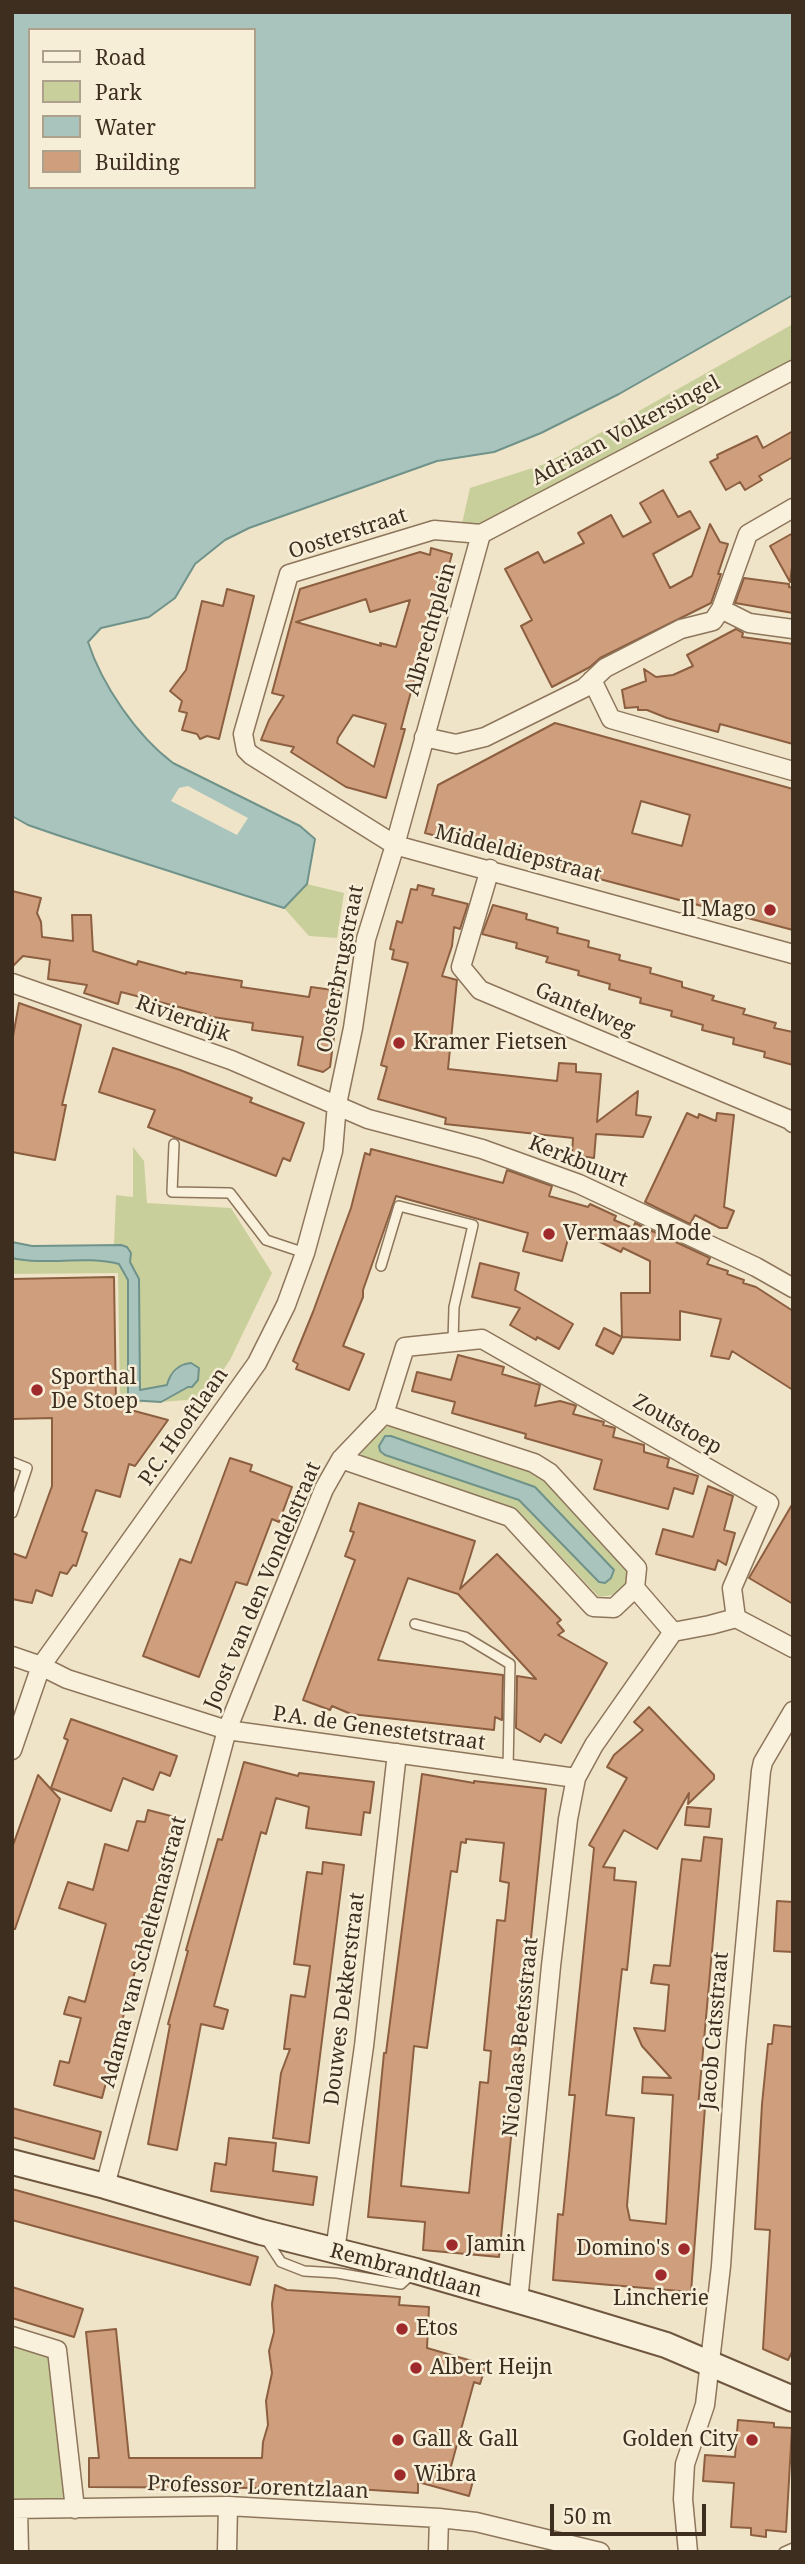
<!DOCTYPE html>
<style>
body{margin:0}
#map{position:relative;width:805px;height:2564px;overflow:hidden;background:#f0e4c8;font-family:"Noto Serif",serif}
canvas{display:block}
.frame{position:absolute;inset:0;border:14px solid #3d2e20;pointer-events:none}
.legend{position:absolute;left:28px;top:28px;width:228px;height:161px;box-sizing:border-box;background:#f7eed8;border:2px solid #ada18e;margin:0;padding:9px 12px;list-style:none;font-size:21px;color:#3d2e20}
.legend li{display:flex;align-items:center;gap:14px;height:35px}
.legend b{width:35px;border:2px solid #ada18e}
.scale{position:absolute;left:550px;top:2504px;width:156px;height:32px;box-sizing:border-box;border:4px solid #3d2e20;border-top:0;padding-left:9px;font-size:21px;line-height:24px;white-space:nowrap;color:#3d2e20;-webkit-text-stroke:5px #f7eed8;paint-order:stroke}
</style>
<div id="map">
<canvas width="805" height="2564"></canvas>
<div class="frame"></div>
<ul class="legend">
<li><b style="height:9px;background:#faf1dc"></b>Road</li>
<li><b style="height:19px;background:#c9cf9b"></b>Park</li>
<li><b style="height:19px;background:#a9c4bc"></b>Water</li>
<li><b style="height:19px;background:#cf9f7d"></b>Building</li>
</ul>
<div class="scale">50 m</div>
</div>
<script>
const context = document.querySelector('canvas').getContext('2d');
context.lineJoin = 'round';
function fill(path, color) {
  context.fillStyle = color;
  context.fill(path, 'evenodd');
}
function stroke(path, color, width, dash) {
  context.strokeStyle = color;
  context.lineWidth = width;
  context.lineCap = dash ? 'butt' : 'round';
  context.setLineDash(dash || []);
  context.stroke(path);
}
function write(font, color, halo, rows, align = 'center') {
  context.font = font + ' "Noto Serif",serif';
  context.lineWidth = 5;
  context.setLineDash([]);
  context.textBaseline = 'middle';
  context.strokeStyle = halo;
  context.fillStyle = color;
  for (const [text, x, y, turn = 0] of rows) {
    context.save();
    context.translate(x, y);
    context.rotate((+turn || 0) * Math.PI / 180);
    context.textAlign = isNaN(turn) ? turn : align;
    if (halo) context.strokeText(text, 0, 0);
    context.fillText(text, 0, 0);
    context.restore();
  }
}
fill(new Path2D(`
 M793 324V375L508 509 476 529 461 528 470 488 545 464Z
 M307 884 344 893 337 938 309 936 284 908Z
 M133 1147 144 1161 147 1203 231 1208 272 1273 230 1360 203 1399 199 1410 187 1400 161 1402 188 1387 191 1363C180 1364 169 1374 167 1385L140 1390 139 1279 130 1262 131 1253 127 1248 114 1245 116 1195 133 1197Z
 M12 1258C47 1266 84 1255 119 1263L128 1280V1400L143 1403 132 1405 120 1402 118 1273 12 1274Z
 M390 1426 531 1469 541 1475 629 1567C629 1587 618 1598 598 1596L520 1513 507 1506 364 1460 359 1449 379 1429ZM519 1500 611 1578 599 1582Z
 M12 2336 63 2352 70 2498 12 2499Z`), '#c9cf9b');
const water = new Path2D(`
 M12 12H793V295L619 394 541 433 494 452 437 461 249 528 225 540 195 564 175 598 149 617 101 628 88 642C102 685 137 736 173 763L300 826 315 839 307 884 284 908 57 835 28 825 12 816ZM30 30H254V187H30Z
 M12 1242 32 1246 121 1245 127 1247 131 1253 130 1262 139 1279 140 1390 167 1385C170 1373 178 1364 191 1363L199 1368 198 1380 192 1387H188L161 1402 128 1400V1280L119 1264C84 1255 47 1266 12 1258Z
 M385 1436H391L535 1487 614 1570 611 1578 605 1583 599 1582 519 1500 385 1455 380 1451 379 1446Z`);
fill(water, '#a9c4bc');
stroke(water, '#6f938a', 2);
fill(new Path2D(`
 M188 786 248 818 237 835 171 801 179 788Z`), '#f0e4c8');
const building = new Path2D(`
 M793 431V457L759 476 762 480 745 490 740 482 726 490 710 462 718 458 717 455 757 436 763 448Z
 M663 490 678 517 690 511 700 528 653 554 670 588 692 576 710 524 720 542 728 544 718 574H721L711 603 600 658 590 667 552 687 521 626 532 620 505 569 538 552 544 563 584 543 578 533 611 515 623 537 651 522 640 503Z
 M793 533V560L790 582 770 546Z
 M431 548 452 554 437 609 434 608 406 710 401 729H405L386 798 346 787 291 752 294 747 261 740 269 720 284 696 272 693 300 589 420 552 430 555ZM366 599 370 612 410 600 396 647 380 643 381 646 296 622ZM353 715 386 724 374 767 337 743 338 738Z
 M744 578 789 584V587L793 588V613L735 603Z
 M227 589 254 596 219 739 207 736 200 739 197 734 182 730 187 713 179 711 182 701 170 691 186 670 202 601 223 606Z
 M736 629 743 633 742 637 793 644V744L720 724 718 732 667 718 647 710H638V707L625 708 622 690 646 681 644 669 656 677 673 675 693 666 687 655Z
 M555 723 793 789V930L425 833 438 785ZM641 801 690 815 682 846 632 833Z
 M418 885 434 889 432 895 468 904 460 929 454 927 452 946 442 976 457 980 448 1069 557 1081 559 1063 576 1064V1072L601 1074 597 1122 638 1091 636 1115 651 1117 643 1137 596 1134 594 1158 572 1155 573 1138 445 1124 446 1118 378 1099 387 1067 381 1065 408 963 392 959 394 950 390 949 397 921 402 923 411 889 417 890Z
 M12 891 41 898 37 913 41 922 42 937 73 941 72 915H91L93 951 137 965 138 961 186 974V972L242 981 241 987 309 997 311 987 340 991 330 1067 323 1072 298 1065 303 1037 252 1030 253 1023 206 1016V1014L121 992 118 1004 84 993 87 985 48 979 50 960 23 956 12 967Z
 M493 905 527 914 526 919 558 928 557 933 589 941 588 947 620 955 619 960 651 968 650 973 682 982V987L714 996 712 1000 745 1009 743 1014 776 1023 774 1028 793 1032V1065L764 1057 765 1052 733 1044 734 1038 702 1030 703 1025 671 1016 672 1011 640 1003 641 998 609 989 610 984 578 975 579 971 546 962 548 957 516 948 517 943 482 934Z
 M19 1003 81 1025 62 1105H66L55 1160 12 1152V1042Z
 M113 1048 180 1070 252 1098 250 1102 304 1123 290 1161 283 1158 276 1176 148 1127 155 1110 99 1092Z
 M687 1113 698 1118 699 1114 716 1121 717 1113 734 1115 724 1207 734 1211 727 1228H720L695 1215 690 1224 645 1202Z
 M371 1149 503 1183 507 1170 552 1186 549 1196 588 1207 590 1204 616 1216 614 1220 633 1228 635 1223 710 1258 707 1264 728 1271 727 1274 744 1280 743 1283 756 1287 793 1311V1390L732 1351 729 1359 711 1356 721 1319 680 1311V1340L622 1337 621 1293H650V1261L623 1248 621 1252 571 1228 562 1261 523 1251 528 1233 396 1196 363 1290V1297L343 1346 364 1354 349 1390 296 1369 298 1364 293 1361 313 1312 351 1208 365 1153 370 1155Z
 M480 1263 519 1273 515 1290 573 1324 559 1349 537 1337 536 1340 510 1325 520 1308 472 1297Z
 M114 1277 116 1406 168 1420 135 1466 129 1464 120 1497 96 1490 82 1531 87 1533 76 1566 73 1565 67 1574 60 1572 52 1596 36 1590 32 1603 12 1599V1553L26 1558 52 1486V1418L12 1419V1279Z
 M604 1328 622 1337 613 1354 596 1345Z
 M458 1355 504 1367 502 1374 540 1385 535 1406 560 1401 574 1405 576 1406 573 1414 604 1422 603 1425 615 1428 613 1437 644 1445V1452L669 1459 667 1467 698 1476 693 1494 674 1488 668 1509 594 1489 602 1460 525 1438 526 1434 452 1413 455 1402 412 1391 417 1372 451 1380Z
 M230 1458 252 1465 250 1471 292 1487 279 1522 272 1519 247 1585 236 1582 199 1677 143 1656 180 1559 191 1563Z
 M708 1486 733 1496 724 1530 735 1533 726 1565 718 1560 715 1570 656 1554 663 1529 693 1537Z
 M359 1503 475 1541 460 1589 497 1554 561 1620 557 1623 564 1631 558 1635 607 1663 561 1743 545 1734 540 1742 516 1728 517 1676 536 1679 458 1594 408 1578 378 1660 503 1675 502 1720 495 1717 494 1730 351 1714 332 1706 330 1710 303 1700 355 1560 345 1556 354 1532 350 1531Z
 M793 1503V1604L749 1578Z
 M649 1707 714 1775V1779L688 1804 689 1793 657 1849 624 1830 603 1867 615 1868 614 1880 636 1882 627 1970 622 1969 606 2115 634 2118 627 2206 630 2220 666 2224 673 2095 642 2093 643 2077 671 2078 642 2046 634 2028 665 2031 669 1985 651 1983 654 1965 670 1966 682 1859 701 1861 704 1837 722 1839 698 2107H705L691 2292 553 2280 558 2214 563 2215 575 2095H569L594 1848 589 1845 627 1778 607 1767 614 1755 643 1730 634 1722Z
 M71 1719 177 1756 170 1776 160 1772 153 1790 123 1778 111 1811 51 1788 68 1740 64 1738Z
 M244 1762 298 1776 299 1773 374 1782 370 1813 364 1812 361 1835 306 1828 309 1807 276 1798 266 1834 261 1832 214 2006 228 2010 223 2029 201 2024 177 2150 148 2144 170 2025 168 2024 188 1951 186 1950 218 1839 222 1840Z
 M422 1774 474 1783V1781L546 1789 499 2257 423 2250 425 2222 368 2217 384 2053H386ZM466 1839 504 1843 500 1881 509 1883 505 1921 497 1920 484 2050 491 2051 488 2083 480 2082 469 2193 401 2186 414 2046 427 2048 451 1871 457 1872 461 1842 466 1843Z
 M38 1775 60 1799 15 1929H12V1848Z
 M687 1807 711 1809 709 1827 685 1825Z
 M148 1810 175 1817 102 2098 54 2085 60 2061 69 2063 81 2018 64 2014 69 1997 85 2002 106 1924 59 1908 68 1882 93 1890 105 1844 128 1851 137 1821 145 1822Z
 M323 1862 344 1865 309 2143 273 2138 281 2073 290 2049H284L291 1995 305 1997 310 1966 294 1964 307 1872 322 1874Z
 M777 1901 793 1902V1952L774 1951Z
 M774 2025 793 2027V2350L788 2360 763 2349 770 2230 755 2229 762 2104 768 2044H772Z
 M12 2108 101 2132 94 2159 12 2137Z
 M229 2138 276 2143 273 2171 317 2177 313 2205 211 2191 215 2163 226 2165Z
 M12 2189 258 2257 250 2285 12 2220Z
 M275 2285 287 2290 400 2297 399 2305 429 2307 427 2348 486 2365 480 2384 474 2382 450 2470 474 2477 469 2496 418 2482V2493L265 2483 263 2488 89 2487V2458H99L86 2332 116 2329 129 2458H262L263 2442 268 2425 266 2401 272 2373 269 2351 274 2332 272 2304Z
 M12 2287 83 2309 74 2337 12 2318Z
 M738 2420 774 2423V2427L792 2428 786 2532 766 2530V2537L751 2535V2528L731 2527 734 2483 703 2481 705 2455 735 2457Z`);
fill(building, '#cf9f7d');
stroke(building, '#8d5f41', 2);
const lane = new Path2D(`
 M174 1144 172 1192 230 1193 266 1240 305 1253
 M381 1266 399 1206 473 1225 454 1307 453 1342
 M12 1462 27 1468 12 1513
 M415 1624 465 1637 510 1664 508 1770
 M266 2239 281 2262 304 2271 337 2273 401 2284 412 2274
 M784 2552 793 2548`);
const street = new Path2D(`
 M481 534 434 530 289 574 243 734 246 750 251 755 395 845 793 954
 M481 534 793 370
 M721 609 748 534 793 508
 M592 680 611 719 793 771
 M424 737 456 744 485 737 584 688 605 668 681 629 713 621 721 609 749 623 793 629
 M490 869 461 967 480 990 790 1120 793 1123
 M12 983 231 1060 368 1119 482 1149 579 1184 756 1267 793 1288
 M341 1459 510 1517 593 1607 614 1608 635 1588 637 1568 550 1473 534 1463 384 1414
 M635 1588 673 1632
 M673 1632 710 1625 736 1618 793 1648
 M12 1656 41 1666 67 1679 227 1730 576 1778 594 1745 673 1632
 M12 1750 41 1666 257 1363 286 1305 305 1253 333 1151 337 1104 353 1028 366 939 395 845 481 534
 M105 2186 227 1730 324 1489 341 1459 384 1414 405 1347 482 1339 769 1503 732 1588 736 1618
 M335 2251 364 2046 397 1753
 M518 2302 551 1966 568 1819 576 1778
 M12 2336 57 2350 75 2509
 M12 2509 228 2506 439 2518 476 2522 600 2552
 M18 2509 19 2552
 M227 2552 228 2506
 M438 2552 439 2518
 M688 2552 683 2499 685 2464 705 2405 721 2266 736 2045 761 1771 763 1762 793 1711`);
const secondary = new Path2D(`
 M12 2162 105 2186 261 2232 416 2271 547 2309 666 2345 793 2399`);
stroke(lane, '#8d765c', 12);
stroke(street, '#8d765c', 21);
stroke(secondary, '#6f573f', 28);
stroke(lane, '#faf1dc', 9);
stroke(street, '#faf1dc', 18);
stroke(secondary, '#faf1dc', 24);
for (const [x, y, r, color] of [
 [770,910,7,"#9e2a2b"],
 [399,1043,7,"#9e2a2b"],
 [549,1234,7,"#9e2a2b"],
 [37,1390,7,"#9e2a2b"],
 [452,2245,7,"#9e2a2b"],
 [684,2249,7,"#9e2a2b"],
 [661,2275,7,"#9e2a2b"],
 [402,2329,7,"#9e2a2b"],
 [416,2368,7,"#9e2a2b"],
 [398,2440,7,"#9e2a2b"],
 [752,2440,7,"#9e2a2b"],
 [400,2475,7,"#9e2a2b"]
]) {
  const dot = new Path2D();
  dot.arc(x, y, r, 0, 2 * Math.PI);
  context.fillStyle = color;
  context.fill(dot);
  stroke(dot, '#f7eed8', 2.5);
}
write('21px', '#3d2e20', '#f7eed8', [
 ["Adriaan Volkersingel",626,431,-28],
 ["Oosterstraat",348,534,-18],
 ["Albrechtplein",431,629,-74],
 ["Middeldiepstraat",518,854,15],
 ["Oosterbrugstraat",341,969,-79],
 ["Gantelweg",585,1010,23],
 ["Rivierdijk",183,1019,20],
 ["Kerkbuurt",578,1162,22],
 ["Zoutstoep",677,1425,30],
 ["P.C. Hooftlaan",184,1427,-55],
 ["Joost van den Vondelstraat",263,1586,-67],
 ["P.A. de Genestetstraat",379,1729,8],
 ["Adama van Scheltemastraat",144,1952,-75],
 ["Douwes Dekkerstraat",345,1999,-83],
 ["Jacob Catsstraat",715,2031,-85],
 ["Nicolaas Beetsstraat",521,2037,-84],
 ["Rembrandtlaan",406,2271,15],
 ["Professor Lorentzlaan",258,2488,2]
]);
write('21px', '#3d2e20', '#f7eed8', [
 ["Il Mago",756,910,"right"],
 ["Kramer Fietsen",413,1043],
 ["Vermaas Mode",563,1234],
 ["Sporthal",51,1378],
 ["De Stoep",51,1402],
 ["Jamin",466,2245],
 ["Domino's",670,2249,"right"],
 ["Lincherie",661,2299,"center"],
 ["Etos",416,2329],
 ["Albert Heijn",430,2368],
 ["Gall & Gall",412,2440],
 ["Golden City",738,2440,"right"],
 ["Wibra",414,2475]
], 'left');
</script>
